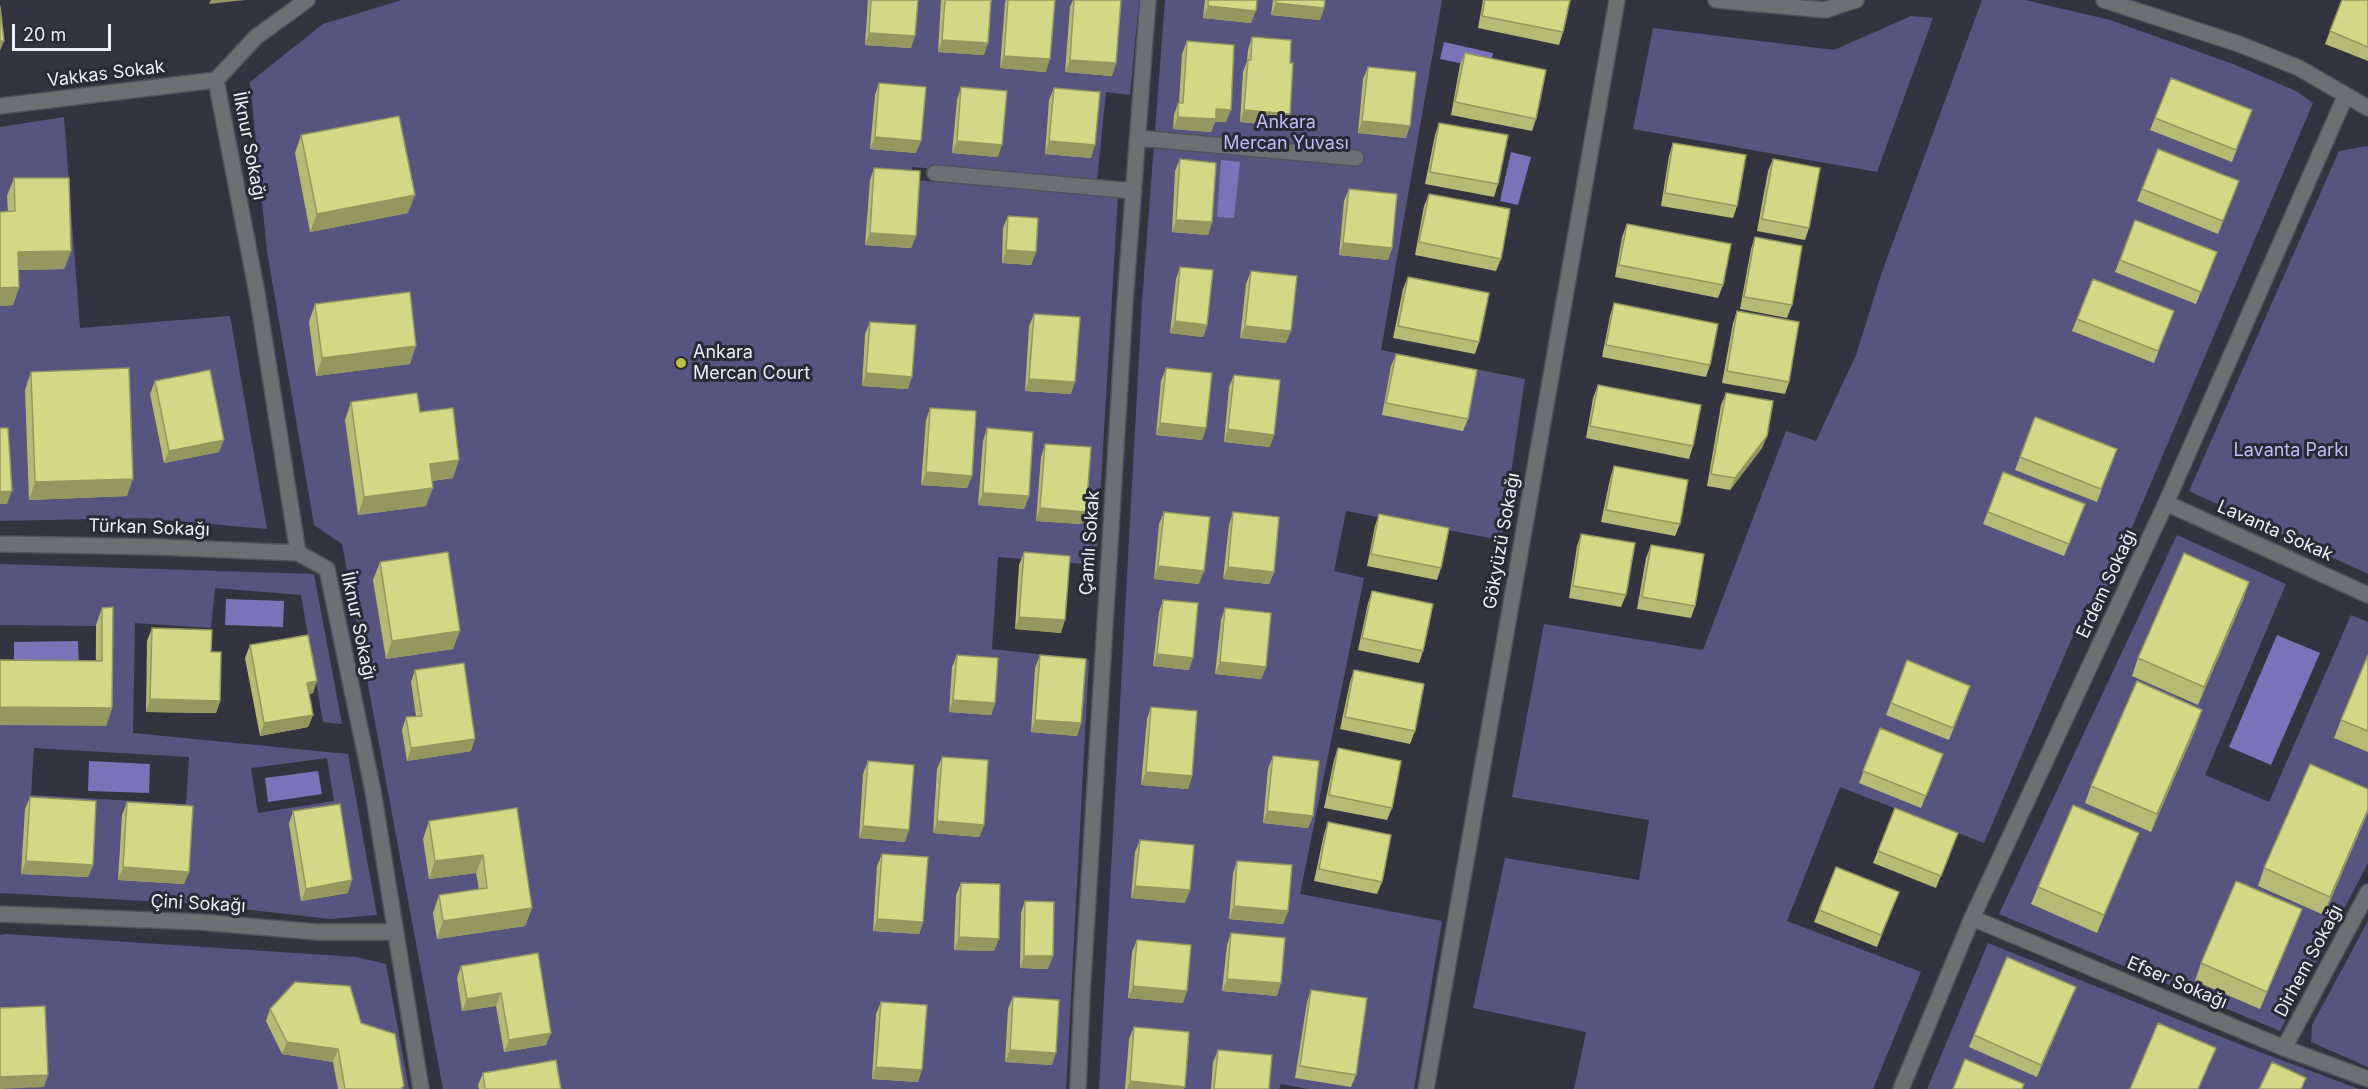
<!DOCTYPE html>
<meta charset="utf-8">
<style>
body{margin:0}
#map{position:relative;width:2368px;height:1089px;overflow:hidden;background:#343441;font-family:Inter,sans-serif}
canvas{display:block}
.scale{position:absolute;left:12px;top:24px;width:99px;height:27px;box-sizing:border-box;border:3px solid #ededf6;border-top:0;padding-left:8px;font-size:18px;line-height:21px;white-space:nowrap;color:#ededf6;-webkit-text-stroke:4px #2a2a36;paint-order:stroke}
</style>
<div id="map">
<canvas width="2368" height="1089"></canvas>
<div class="scale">20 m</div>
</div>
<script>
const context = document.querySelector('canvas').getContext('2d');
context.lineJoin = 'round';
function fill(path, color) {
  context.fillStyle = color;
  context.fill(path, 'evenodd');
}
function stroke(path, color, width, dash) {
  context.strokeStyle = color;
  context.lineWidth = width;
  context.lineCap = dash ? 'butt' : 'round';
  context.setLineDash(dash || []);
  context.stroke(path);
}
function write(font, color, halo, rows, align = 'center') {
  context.font = font + ' Inter,sans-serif';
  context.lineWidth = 6;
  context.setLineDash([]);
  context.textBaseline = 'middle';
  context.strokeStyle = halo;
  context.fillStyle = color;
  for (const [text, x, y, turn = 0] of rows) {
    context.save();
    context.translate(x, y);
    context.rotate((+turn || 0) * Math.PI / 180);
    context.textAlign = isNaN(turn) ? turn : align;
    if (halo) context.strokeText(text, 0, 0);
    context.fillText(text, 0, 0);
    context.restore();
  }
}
fill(new Path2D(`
 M402 0H1139L1130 95 1106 92 1097 181 912 167V180L1118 197 1096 565 998 557 992 649 1089 660 1066 1089H443L342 544 314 525 267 251 250 82 323 24Z
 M1165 0H1442L1381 350 1525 379 1501 540 1346 511 1334 571 1364 578 1300 894 1442 921 1414 1089H1308L1281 1084 1279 1089H1099L1142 302Z
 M1982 0H2025L2110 20 2233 64 2296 91 2313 103 2098 607 2087 603 1984 843 1840 787 1787 921 1921 972 1873 1089H1574L1586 1032 1473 1008 1505 858 1639 880 1649 820 1512 797 1544 624 1703 650 1786 431 1816 441 1856 355 1882 272Z
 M1911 16 1933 18 1877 172 1633 129 1653 28 1834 50Z
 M64 117 80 328 230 316 267 529 142 518 0 521V127Z
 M2366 146 2368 147V574L2189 491 2339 151Z
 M2177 535 2286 584 2205 775 2269 802 2351 615 2368 622V863L2280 1031 1999 914Z
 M0 564 314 574 342 724 323 722 301 595 215 588 211 628 135 623 133 733 348 754 377 915 330 919 199 904 0 893V678L95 679 96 626 0 625ZM34 748 189 757 186 804 31 795ZM327 758 334 801 258 813 251 768Z
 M2368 921V1067L2311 1042 2312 1025Z
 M7 934 356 957 386 964 409 1089H0V935Z
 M1988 943 2249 1048 2359 1089H1927Z`), '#585480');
fill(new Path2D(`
 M1444 42 1493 53 1489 69 1440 59Z
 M1511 152 1531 157 1518 205 1500 201Z
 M1221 160 1240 162 1234 218 1217 217Z
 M226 599 284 601 283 627 225 625Z
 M2277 635 2320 653 2271 765 2229 747Z
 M78 641 79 666H14V642Z
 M89 761 150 764 149 793 88 791Z
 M318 771 322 794 268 802 265 778Z`), '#7a73b7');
const minor = new Path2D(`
 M1716 0 1825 10 1856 0
 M2104 0 2239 44 2299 68 2368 108
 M216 80 257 293 298 553 327 569 373 791 421 1089
 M216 80 256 37 307 0
 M0 106 216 80
 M1138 138 1356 158
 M935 173 1134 191
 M2166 503 2368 595
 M0 544 159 547 298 553
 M0 914 200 922 317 932H395
 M1972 918 2284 1048 2368 1079
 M2284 1048 2368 892
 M1078 1089 1082 995 1125 302 1148 0
 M1426 1089 1617 0
 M1901 1089 1972 918 2166 503 2346 95`);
stroke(minor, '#52525e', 18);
stroke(minor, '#6e6e75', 15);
fill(new Path2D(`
 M868 0H918L911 48 865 45Z
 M941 0H991L984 55 938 52Z
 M1006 0H1055L1046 72 1000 68 1005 3Z
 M1073 0H1121L1116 63 1112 76 1065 72 1070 7Z
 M1205 0H1257L1251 23 1203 18Z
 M1273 0H1325L1324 8 1320 20 1271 15Z
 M1483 0H1570L1563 32 1559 45 1478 28Z
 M2342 0H2368V61L2325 44Z
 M1252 37 1285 126 1240 122 1243 72 1247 61 1248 50Z
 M1187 41 1226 122H1215L1211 132 1173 129 1174 115 1178 103H1179L1182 54Z
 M1465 53 1536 119 1532 131 1451 115 1460 65Z
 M1368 67 1406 138 1358 133 1363 79Z
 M2171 78 2252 110 2232 162 2150 130Z
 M879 83 916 153 870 149 875 95Z
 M961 87 998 157 952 153 957 100Z
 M1054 88 1091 158 1045 154 1049 100Z
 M1439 123 1498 184 1494 197 1425 184 1435 135Z
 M301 135 408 213 310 232 295 153Z
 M1673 143 1737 206 1733 218 1661 206 1669 156Z
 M2158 149 2239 181 2218 234 2137 201Z
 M1180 159 1212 222 1208 235 1172 232 1175 171Z
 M1773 159 1809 228 1805 240 1757 231 1768 171Z
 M874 168 916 236 911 248 865 245 870 180Z
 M14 178 71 251 64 269 19 270V287L13 305 0 306V212H8L7 196Z
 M1349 189 1392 248 1388 260 1339 255 1344 201Z
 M1429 194 1501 259 1496 271 1415 255 1424 206Z
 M1008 216 1036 252 1031 265 1002 263 1003 228Z
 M2135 220 2217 252 2196 304 2115 272Z
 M1627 224 1723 285 1718 298 1615 277 1622 237Z
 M1755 237 1792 305 1787 318 1740 309 1751 249Z
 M1180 267 1207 325 1203 337 1170 333 1176 279Z
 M1251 271 1286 343 1240 338 1246 284Z
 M1408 277 1479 342 1475 354 1393 338 1403 289Z
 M2093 279 2174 311 2154 363 2072 331Z
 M1614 303 1710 365 1706 377 1602 357 1610 316Z
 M315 304 410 364 316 376 309 322Z
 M1737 311 1789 382 1785 394 1722 383 1733 323Z
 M1034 314 1071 394 1025 391 1029 326Z
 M870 322 908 389 862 386 865 334Z
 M1396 354 1468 419 1463 431 1382 415 1391 366Z
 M1166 368 1206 428 1202 440 1156 435 1161 381Z
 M31 372 127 496 29 500 25 390Z
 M1234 375 1270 447 1224 442 1229 387Z
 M155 381 219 452 164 463 150 394Z
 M1598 385 1693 446 1689 459 1586 438 1593 398Z
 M1726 393 1767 436 1762 448 1730 490 1707 486 1721 405Z
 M351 402 420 412 453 478 432 481 426 506 358 515 345 420Z
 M930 408 972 476 967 488 921 485 926 420Z
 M2035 417 2117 449 2097 502 2015 470Z
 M987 428 1029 496 1024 509 978 505 983 441Z
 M1045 444 1082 524 1036 521 1041 457Z
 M1614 466 1680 524 1675 536 1601 522 1610 479Z
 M2003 472 2085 504 2064 556 1983 524Z
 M1164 512 1199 584 1154 579 1159 524Z
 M1233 512 1274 572 1269 584 1223 579 1229 525Z
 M1379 514 1441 568 1437 580 1367 566 1375 526Z
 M1581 534 1626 595 1621 607 1569 598 1577 546Z
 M1651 545 1695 606 1691 618 1637 609 1646 558Z
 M1024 552 1061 633 1015 629 1019 565Z
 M380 562 453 649 386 659 373 580Z
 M2249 582 2243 600 2198 705 2132 676 2138 658Z
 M1372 591 1423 651 1419 663 1358 650 1368 603Z
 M1163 600 1189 670 1153 666 1159 612Z
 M102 608 112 708 106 726 96 661V625Z
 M1225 608 1266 667 1261 679 1215 674 1221 620Z
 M152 628 211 652 220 701 216 713 146 712 147 641Z
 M250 645 313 693 309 694 313 715 308 727 260 736 245 658Z
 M957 655 995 703 991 715 949 712 952 667Z
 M1040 655 1081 723 1077 736 1031 732 1035 668Z
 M2368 655V752L2334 738 2341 720Z
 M1907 660 1966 698 1949 740 1886 715Z
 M415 670 471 751 407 761 402 730 406 717 416 716 411 682Z
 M1354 670 1415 731 1410 744 1340 729 1350 682Z
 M1151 707 1192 776 1188 789 1141 785 1147 719Z
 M1880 728 1943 754 1921 808 1859 783Z
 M2196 728 2151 832 2085 803 2091 786Z
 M1338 748 1392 808 1387 820 1324 808 1334 760Z
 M1273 756 1313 816 1308 828 1263 823 1268 769Z
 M942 757 984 825 979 837 933 833 937 769Z
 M868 761 905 842 859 838 863 774Z
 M2368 789V812L2324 915 2258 886 2264 868Z
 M30 797 93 865 88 877 21 874 25 809Z
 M127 802 189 872 184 884 118 880 122 815Z
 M517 808 532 908 525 926 437 939 433 913 439 895 479 889 476 873 429 879 423 839 429 821Z
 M1895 808 1953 846 1936 888 1873 863Z
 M293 811 348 893 301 901 289 824Z
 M1328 822 1382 882 1377 894 1314 881 1324 834Z
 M2139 833 2132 850 2097 933 2031 904 2038 887Z
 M1140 840 1185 903 1131 898 1135 852Z
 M882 854 923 922 919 934 873 931 877 866Z
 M1237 861 1288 911 1283 924 1229 919 1233 873Z
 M1836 867 1894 905 1877 947 1814 922Z
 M961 883 994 951 954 950 956 895Z
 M1025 901 1048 969 1020 968 1021 913Z
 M2295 927 2260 1009 2195 981 2201 963Z
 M1231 933 1277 996 1222 991 1227 945Z
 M1137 940 1183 1003 1128 998 1132 952Z
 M538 953 546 1045 504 1052 496 1006 462 1011 457 978 461 966Z
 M2076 987 2037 1077 1969 1047 1974 1035Z
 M1311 990 1356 1075 1351 1087 1295 1078 1307 1002Z
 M1013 997 1052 1065 1005 1062 1008 1009Z
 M881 1002 918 1082 872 1079 876 1014Z
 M270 1009 361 1023 403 1089H338L333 1062 282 1054 266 1021Z
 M1134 1027 1184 1089H1125L1129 1039Z
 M1218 1050 1269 1089H1211L1213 1062Z
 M483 1073 561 1089H479L478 1085Z`), '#b5ba74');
fill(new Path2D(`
 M211 0H245L209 4Z
 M1276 3 1324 8 1320 20 1271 15Z
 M1208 6 1256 11 1251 23 1203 18Z
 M869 33 915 36 911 48 865 45Z
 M942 40 988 43 984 55 938 52Z
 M0 41H4L0 51Z
 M1004 56 1050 59 1046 72 1000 68Z
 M1070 60 1116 63 1112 76 1065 72Z
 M1216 109 1231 110 1226 122H1215L1211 132 1173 129 1178 117Z
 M1244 110 1290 114 1285 126 1240 122Z
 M1362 121 1410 126 1406 138 1358 133Z
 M875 137 921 141 916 153 870 149Z
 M957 141 1002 145 998 157 952 153Z
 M1049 141 1095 145 1091 158 1045 154Z
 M415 195 408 213 310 232 317 214Z
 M1176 220 1212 222 1208 235 1172 232Z
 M870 233 916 236 911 248 865 245Z
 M1343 243 1392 248 1388 260 1339 255Z
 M1006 250 1036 252 1031 265 1002 263Z
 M71 251 64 269 12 270 18 252Z
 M19 287 13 305 0 306V288Z
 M1175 321 1207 325 1203 337 1170 333Z
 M1245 326 1291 331 1286 343 1240 338Z
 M416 346 410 364 316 376 322 358Z
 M866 373 912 377 908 389 862 386Z
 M1029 379 1075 382 1071 394 1025 391Z
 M1160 423 1206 428 1202 440 1156 435Z
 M1228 429 1274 435 1270 447 1224 442Z
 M1767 436 1762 448 1730 490 1735 478Z
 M224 440 219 452 164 463 169 451Z
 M459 460 453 478 423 482 430 464Z
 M926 472 972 476 967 488 921 485Z
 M133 479 127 496 29 500 35 482Z
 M433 488 426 506 358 515 364 497Z
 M12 491 7 504H0V492Z
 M983 493 1029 496 1024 509 978 505Z
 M1040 508 1086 512 1082 524 1036 521Z
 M1158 566 1204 571 1199 584 1154 579Z
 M1228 567 1274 572 1269 584 1223 579Z
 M2249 582 2243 600 2198 705 2204 687Z
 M1019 617 1065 620 1061 633 1015 629Z
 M460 631 453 649 386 659 392 641Z
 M1157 654 1193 658 1189 670 1153 666Z
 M1220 662 1266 667 1261 679 1215 674Z
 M317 681 313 693 302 695 307 683Z
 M150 699 220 701 216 713 146 712Z
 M953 700 995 703 991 715 949 712Z
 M0 707 112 708 106 726 0 725Z
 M2202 710 2196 728 2151 832 2157 814Z
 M313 715 308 727 260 736 264 723Z
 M1035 720 1081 723 1077 736 1031 732Z
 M475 739 471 751 407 761 411 748Z
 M1146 772 1192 776 1188 789 1141 785Z
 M2368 809V812L2324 915 2330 897Z
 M1267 811 1313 816 1308 828 1263 823Z
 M937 821 984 825 979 837 933 833Z
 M863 826 909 830 905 842 859 838Z
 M2139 833 2132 850 2097 933 2104 915Z
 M483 855 476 873 429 879 435 861Z
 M26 861 93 865 88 877 21 874Z
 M123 867 189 872 184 884 118 880Z
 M352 880 348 893 301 901 306 889Z
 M1135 886 1190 890 1185 903 1131 898Z
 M1234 906 1288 911 1283 924 1229 919Z
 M532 908 525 926 437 939 443 921Z
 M2302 909 2295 927 2260 1009 2267 992Z
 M877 919 923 922 919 934 873 931Z
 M959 937 999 939 994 951 954 950Z
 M1024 956H1053L1048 969 1020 968Z
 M1227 979 1281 983 1277 996 1222 991Z
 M1133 986 1187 991 1183 1003 1128 998Z
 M2076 987 2071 999 2037 1077 2041 1065Z
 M501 993 496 1006 462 1011 467 999Z
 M551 1033 546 1045 504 1052 509 1040Z
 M287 1042 338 1049 333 1062 282 1054Z
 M1010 1050 1056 1053 1052 1065 1005 1062Z
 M876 1067 922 1070 918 1082 872 1079Z
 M48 1075 44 1087 0 1089V1077Z
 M1130 1081 1185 1087 1184 1089H1127Z`), '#94975e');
const building = new Path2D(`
 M871 0H918L915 36 869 33Z
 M945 0H991L988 43 942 40Z
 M1008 0H1055L1050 59 1004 56Z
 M1074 0H1121L1116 63 1070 60Z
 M1208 0H1257L1256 11 1208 6Z
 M1276 0H1325L1324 8 1276 3Z
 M1485 0H1570L1563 32 1482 16Z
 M2342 0H2368V47L2330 31Z
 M0 6 4 41H0Z
 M1252 37 1291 40 1290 63H1293L1290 114 1244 110 1248 60H1251Z
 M1187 41 1234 45 1231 110 1216 109V119L1178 117V103H1183Z
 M1465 53 1546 70 1536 119 1455 102Z
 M1368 67 1416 72 1410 126 1362 121Z
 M2171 78 2252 110 2236 150 2155 118Z
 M879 83 926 87 921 141 875 137Z
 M961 87 1007 91 1002 145 957 141Z
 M1054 88 1100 92 1095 145 1049 141Z
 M399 116 415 195 317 214 301 135Z
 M1439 123 1508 135 1498 184 1430 172Z
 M1673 143 1746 155 1737 206 1665 193Z
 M2158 149 2239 181 2223 221 2142 189Z
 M1180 159 1216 163 1212 222 1176 220Z
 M1773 159 1820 168 1809 228 1762 219Z
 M874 168 920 171 916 236 870 233Z
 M14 178H69L71 251 18 252 19 287 0 288V212L15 211Z
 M1349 189 1397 194 1392 248 1343 243Z
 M1429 194 1510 209 1501 259 1419 242Z
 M1008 216 1038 218 1036 252 1006 250Z
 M2135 220 2217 252 2201 292 2120 260Z
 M1627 224 1731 244 1723 285 1619 265Z
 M1755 237 1802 246 1792 305 1744 297Z
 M1180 267 1213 270 1207 325 1175 321Z
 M1251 271 1297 276 1291 331 1245 326Z
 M1408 277 1489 293 1479 342 1398 326Z
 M2093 279 2174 311 2158 351 2077 319Z
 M410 292 416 346 322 358 315 304Z
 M1614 303 1718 324 1710 365 1606 345Z
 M1737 311 1799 322 1789 382 1727 371Z
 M1034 314 1080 317 1075 382 1029 379Z
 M870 322 916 325 912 377 866 373Z
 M1396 354 1477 370 1468 419 1386 403Z
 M129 368 133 479 35 482 31 372Z
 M1166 368 1212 373 1206 428 1160 423Z
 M210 370 224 440 169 451 155 381Z
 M1234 375 1280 380 1274 435 1228 429Z
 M1598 385 1701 405 1693 446 1590 426Z
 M417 393 420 412 453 408 459 460 430 464 433 488 364 497 351 402Z
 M1726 393 1773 401 1767 436 1735 478 1711 474Z
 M930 408 976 411 972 476 926 472Z
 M2035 417 2117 449 2101 489 2020 457Z
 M0 428H8L12 491 0 492Z
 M987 428 1033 432 1029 496 983 493Z
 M1045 444 1091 447 1086 512 1040 508Z
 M1614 466 1688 480 1680 524 1606 510Z
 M2003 472 2085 504 2069 544 1988 512Z
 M1164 512 1210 517 1204 571 1158 566Z
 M1233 512 1279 517 1274 572 1228 567Z
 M1379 514 1449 528 1441 568 1371 554Z
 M1581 534 1635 543 1626 595 1573 586Z
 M1651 545 1704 554 1695 606 1642 597Z
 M448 552 460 631 392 641 380 562Z
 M1024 552 1070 556 1065 620 1019 617Z
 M2184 553 2249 582 2204 687 2138 658Z
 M1372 591 1433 604 1423 651 1362 638Z
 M1163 600 1198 603 1193 658 1157 654Z
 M113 607 112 708 0 707V660L102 661V608Z
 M1225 608 1271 613 1266 667 1220 662Z
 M152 628 212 630 211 652H221L220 701 150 699Z
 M308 635 317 681 307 683 313 715 264 723 250 645Z
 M957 655 998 658 995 703 953 700Z
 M1040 655 1086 659 1081 723 1035 720Z
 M2368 655V731L2341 720Z
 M1907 660 1970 686 1953 728 1891 703Z
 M464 663 475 739 411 748 406 717 422 716 415 670Z
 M1354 670 1424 684 1415 731 1345 717Z
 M2137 681 2202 710 2157 814 2091 786Z
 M1151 707 1197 711 1192 776 1146 772Z
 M1880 728 1943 754 1926 796 1863 771Z
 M1338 748 1401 761 1392 808 1329 795Z
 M1273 756 1319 761 1313 816 1267 811Z
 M942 757 988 760 984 825 937 821Z
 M868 761 914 765 909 830 863 826Z
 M2310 764 2368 789V809L2330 897 2264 868Z
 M30 797 96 801 93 865 26 861Z
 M127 802 193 806 189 872 123 867Z
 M340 804 352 880 306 889 293 811Z
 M2073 805 2139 833 2104 915 2038 887Z
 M517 808 532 908 443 921 439 895 487 888 483 855 435 861 429 821Z
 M1895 808 1958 833 1941 876 1878 851Z
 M1328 822 1391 835 1382 882 1319 869Z
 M1140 840 1194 845 1190 890 1135 886Z
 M882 854 928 857 923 922 877 919Z
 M1237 861 1292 865 1288 911 1234 906Z
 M1836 867 1899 892 1881 935 1819 910Z
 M2236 881 2302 909 2267 992 2201 963Z
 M961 883 1000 884 999 939 959 937Z
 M1025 901 1054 902 1053 956H1024Z
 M1231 933 1285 938 1281 983 1227 979Z
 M1137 940 1191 945 1187 991 1133 986Z
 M538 953 551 1033 509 1040 501 993 467 999 461 966Z
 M2007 957 2076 987 2041 1065 1974 1035Z
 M295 982 350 986 361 1023 395 1034 404 1086 400 1089H345L338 1049 287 1042 270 1009Z
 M1311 990 1367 998 1356 1075 1300 1066Z
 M1013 997 1059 1000 1056 1053 1010 1050Z
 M881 1002 927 1005 922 1070 876 1067Z
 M45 1006 48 1075 0 1077V1008Z
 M2158 1023 2216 1048 2198 1089H2130Z
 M1134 1027 1189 1032 1185 1087 1130 1081Z
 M1218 1050 1272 1055 1269 1089H1214Z
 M1965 1059 2024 1084 2022 1089H1953Z
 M556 1060 561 1089H485L483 1073Z
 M2272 1062 2306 1078 2301 1089H2259Z`);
fill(building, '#d3d887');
stroke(building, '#94975e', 1.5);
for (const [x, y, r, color] of [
 [681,363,6,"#bac045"]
]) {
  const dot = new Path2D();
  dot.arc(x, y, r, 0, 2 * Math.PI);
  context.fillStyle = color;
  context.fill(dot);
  stroke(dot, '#2a2a36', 2);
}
write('18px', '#ededf6', '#2a2a36', [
 ["Vakkas Sokak",106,74,-7],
 ["İlknur Sokağı",249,146,79],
 ["Türkan Sokağı",149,528,2],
 ["Lavanta Sokak",2275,531,24],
 ["Gökyüzü Sokağı",1502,541,-80],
 ["Çamlı Sokak",1090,543,-86],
 ["Erdem Sokağı",2107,584,-65],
 ["İlknur Sokağı",358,626,78],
 ["Çini Sokağı",198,904,3],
 ["Dirhem Sokağı",2309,961,-62],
 ["Efser Sokağı",2177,983,23]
]);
write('18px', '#c0bcf6', '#2a2a36', [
 ["Ankara",1286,123],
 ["Mercan Yuvası",1286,144],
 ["Lavanta Parkı",2291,451]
]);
write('18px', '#ededf6', '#2a2a36', [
 ["Ankara",693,353],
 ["Mercan Court",693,374]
], 'left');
</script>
